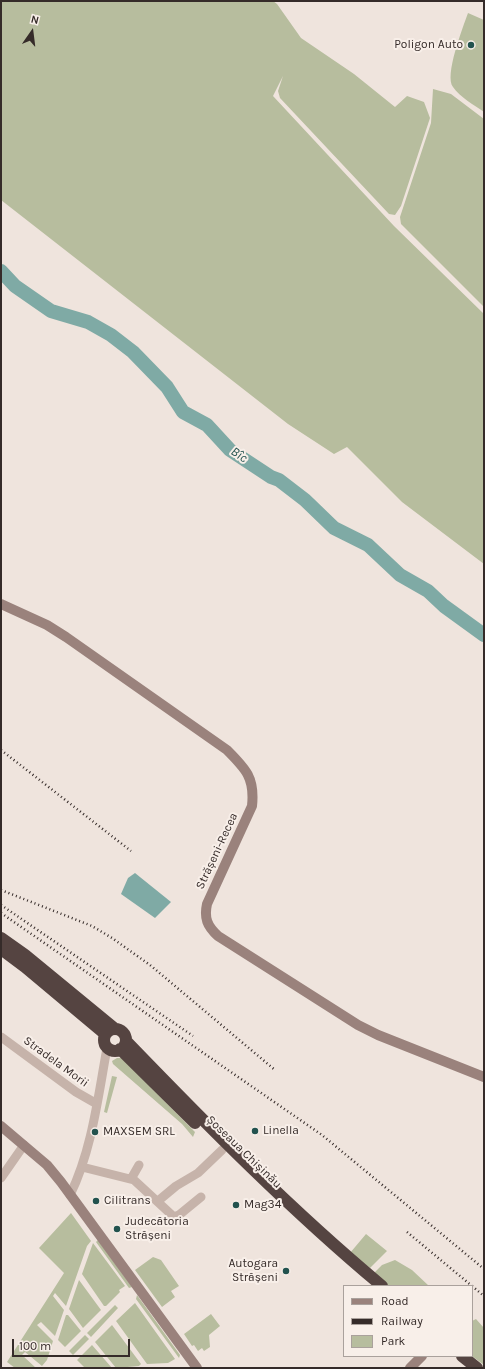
<!DOCTYPE html>
<meta charset="utf-8">
<style>
body{margin:0}
#map{position:relative;width:485px;height:1369px;overflow:hidden;background:#efe4dd;font-family:Karla,sans-serif}
canvas{display:block}
.frame{position:absolute;inset:0;border:2px solid #352b29;pointer-events:none}
.legend{position:absolute;left:343px;top:1285px;width:130px;height:72px;box-sizing:border-box;background:#f8efe9;border:1px solid #aaa19c;margin:0;padding:5px 7px;list-style:none;font-size:12px;color:#352b29}
.legend li{display:flex;align-items:center;gap:8px;height:20px}
.legend b{width:20px;border:1px solid #aaa19c}
.north{position:absolute;left:12px;top:12px;width:40px;height:40px;-webkit-text-stroke:3px #f8efe9;paint-order:stroke;rotate:14deg;font-size:11px;font-weight:700;line-height:16px;text-align:center;color:#352b29}
.north::after{content:'';display:block;margin:auto;width:14px;height:18px;background:#352b29;clip-path:polygon(50% 0,100% 100%,50% 72%,0 100%)}
.scale{position:absolute;left:12px;top:1339px;width:118px;height:18px;box-sizing:border-box;border:2px solid #352b29;border-top:0;padding-left:5px;font-size:12px;line-height:14px;white-space:nowrap;color:#352b29;-webkit-text-stroke:3px #f8efe9;paint-order:stroke}
</style>
<div id="map">
<canvas width="485" height="1369"></canvas>
<div class="frame"></div>
<ul class="legend">
<li><b style="height:5px;background:#9a827c"></b>Road</li>
<li><b style="height:5px;background:#352b29"></b>Railway</li>
<li><b style="height:11px;background:#b7bd9e"></b>Park</li>
</ul>
<div class="north">N</div>
<div class="scale">100 m</div>
</div>
<script>
const context = document.querySelector('canvas').getContext('2d');
context.lineJoin = 'round';
function fill(path, color) {
  context.fillStyle = color;
  context.fill(path, 'evenodd');
}
function stroke(path, color, width, dash) {
  context.strokeStyle = color;
  context.lineWidth = width;
  context.lineCap = dash ? 'butt' : 'round';
  context.setLineDash(dash || []);
  context.stroke(path);
}
function write(font, color, halo, rows, align = 'center') {
  context.font = font + ' Karla,sans-serif';
  context.lineWidth = 4;
  context.setLineDash([]);
  context.textBaseline = 'middle';
  context.strokeStyle = halo;
  context.fillStyle = color;
  for (const [text, x, y, turn = 0] of rows) {
    context.save();
    context.translate(x, y);
    context.rotate((+turn || 0) * Math.PI / 180);
    context.textAlign = isNaN(turn) ? turn : align;
    if (halo) context.strokeText(text, 0, 0);
    context.fillText(text, 0, 0);
    context.restore();
  }
}
fill(new Path2D(`
 M1 1H273L277 4 301 38 354 74 395 107 407 96 424 102 430 118 401 206 395 215 389 214 280 98 278 91 283 76 273 96 394 226 484 314V564L402 502 347 447 334 454 288 424 1 200Z
 M468 13 484 20V112C474 105 460 97 453 87 444 76 463 27 468 13Z
 M433 89 451 94 484 119V307L401 224 400 217 431 123Z
 M117 1058H122L192 1129 195 1132 193 1137 182 1124 113 1064 112 1061Z
 M112 1076 117 1077 107 1113 104 1112Z
 M71 1213 91 1241 87 1246 66 1306 55 1293 53 1296 64 1310 55 1336 41 1322 37 1325 53 1341 47 1360 42 1366 25 1352 22 1355 36 1368H15L7 1362 64 1273 39 1248Z
 M366 1234 387 1251 370 1268 350 1253Z
 M98 1240 132 1287 129 1288 96 1242Z
 M93 1243 125 1286 119 1290 120 1292 106 1306H104L82 1274Z
 M153 1257 161 1260 179 1286 171 1291 175 1297 162 1307 135 1270Z
 M395 1260 412 1270 429 1286H388L373 1274 382 1265Z
 M79 1280 101 1310 83 1328 69 1309Z
 M137 1295 180 1355 179 1358 136 1299Z
 M135 1303 175 1359 168 1363 147 1364 116 1321Z
 M115 1305 118 1308 91 1337 87 1333Z
 M211 1314 220 1326 209 1335 210 1347 204 1351 202 1348 198 1351 194 1345 192 1346 184 1334Z
 M66 1315H68L81 1331 65 1347 58 1340Z
 M476 1319 484 1328V1365L472 1356V1321Z
 M112 1325 141 1364 139 1366 116 1368 95 1342Z
 M85 1335 89 1339 73 1355 69 1351Z
 M92 1345 112 1368H85L77 1360Z`), '#b7bd9e');
fill(new Path2D(`
 M135 873 171 902 155 918 121 894 128 878Z`), '#7faaa5');
stroke(new Path2D(`
 M1 271 15 286 51 311 88 322 111 335 133 352 167 387 183 412 207 425 230 450 271 477 279 480 305 500 334 528 368 545 400 575 428 591 444 606 484 635`), '#7faaa5', 14);
stroke(new Path2D(`
 M1 1037 76 1092 97 1104
 M82 1167 134 1180 174 1217 179 1215 201 1197
 M1 1178 24 1145
 M131 1179 139 1165
 M70 1195C92 1150 98 1097 107 1048
 M158 1201 176 1186 198 1173 222 1150`), '#c6b3aa', 9);
stroke(new Path2D(`
 M1 604 47 625 66 637 227 750C246 769 255 778 252 806L207 904C204 918 207 926 218 936L358 1025 378 1035 484 1077
 M1 1126 47 1165 61 1182 197 1368
 M410 1368 422 1356`), '#9a827c', 10);
stroke(new Path2D(`
 M1 938 25 955 115 1029
 M1 949 25 967 105 1034
 M104 1040a11 11 0 1 1 22 0a11 11 0 1 1-22 0Z
 M126 1041C208 1126 291 1210 382 1286
 M120 1049 195 1123
 M462 1356 477 1368`), '#554441', 12);
stroke(new Path2D(`
 M1 750 131 851
 M1 890 92 926 112 938 150 965 275 1070
 M1 905 193 1036
 M1 913 322 1135 484 1269
 M407 1232 472 1286
 M472 1286 484 1296`), '#352b29', 2.5, [1, 3]);
for (const [x, y, r, color] of [
 [471,45,4,"#22524e"],
 [255,1131,4,"#22524e"],
 [95,1132,4,"#22524e"],
 [96,1201,4,"#22524e"],
 [236,1205,4,"#22524e"],
 [117,1229,4,"#22524e"],
 [286,1271,4,"#22524e"]
]) {
  const dot = new Path2D();
  dot.arc(x, y, r, 0, 2 * Math.PI);
  context.fillStyle = color;
  context.fill(dot);
  stroke(dot, '#f8efe9', 1.5);
}
write('12px', '#352b29', '#f8efe9', [
 ["Poligon Auto",463,45,"right"],
 ["Linella",263,1131],
 ["MAXSEM SRL",103,1132],
 ["Cilitrans",104,1201],
 ["Mag34",244,1205],
 ["Judecătoria",125,1222],
 ["Strășeni",125,1236],
 ["Autogara",278,1264,"right"],
 ["Strășeni",278,1278,"right"]
], 'left');
write('12px', '#352b29', '#f8efe9', [
 ["Strășeni-Recea",217,851,-65],
 ["Stradela Morii",56,1062,36],
 ["Șoseaua Chișinău",244,1152,44]
]);
write('italic 13px', '#22524e', '#f8efe9', [
 ["Bîc",239,455,34]
]);
</script>
